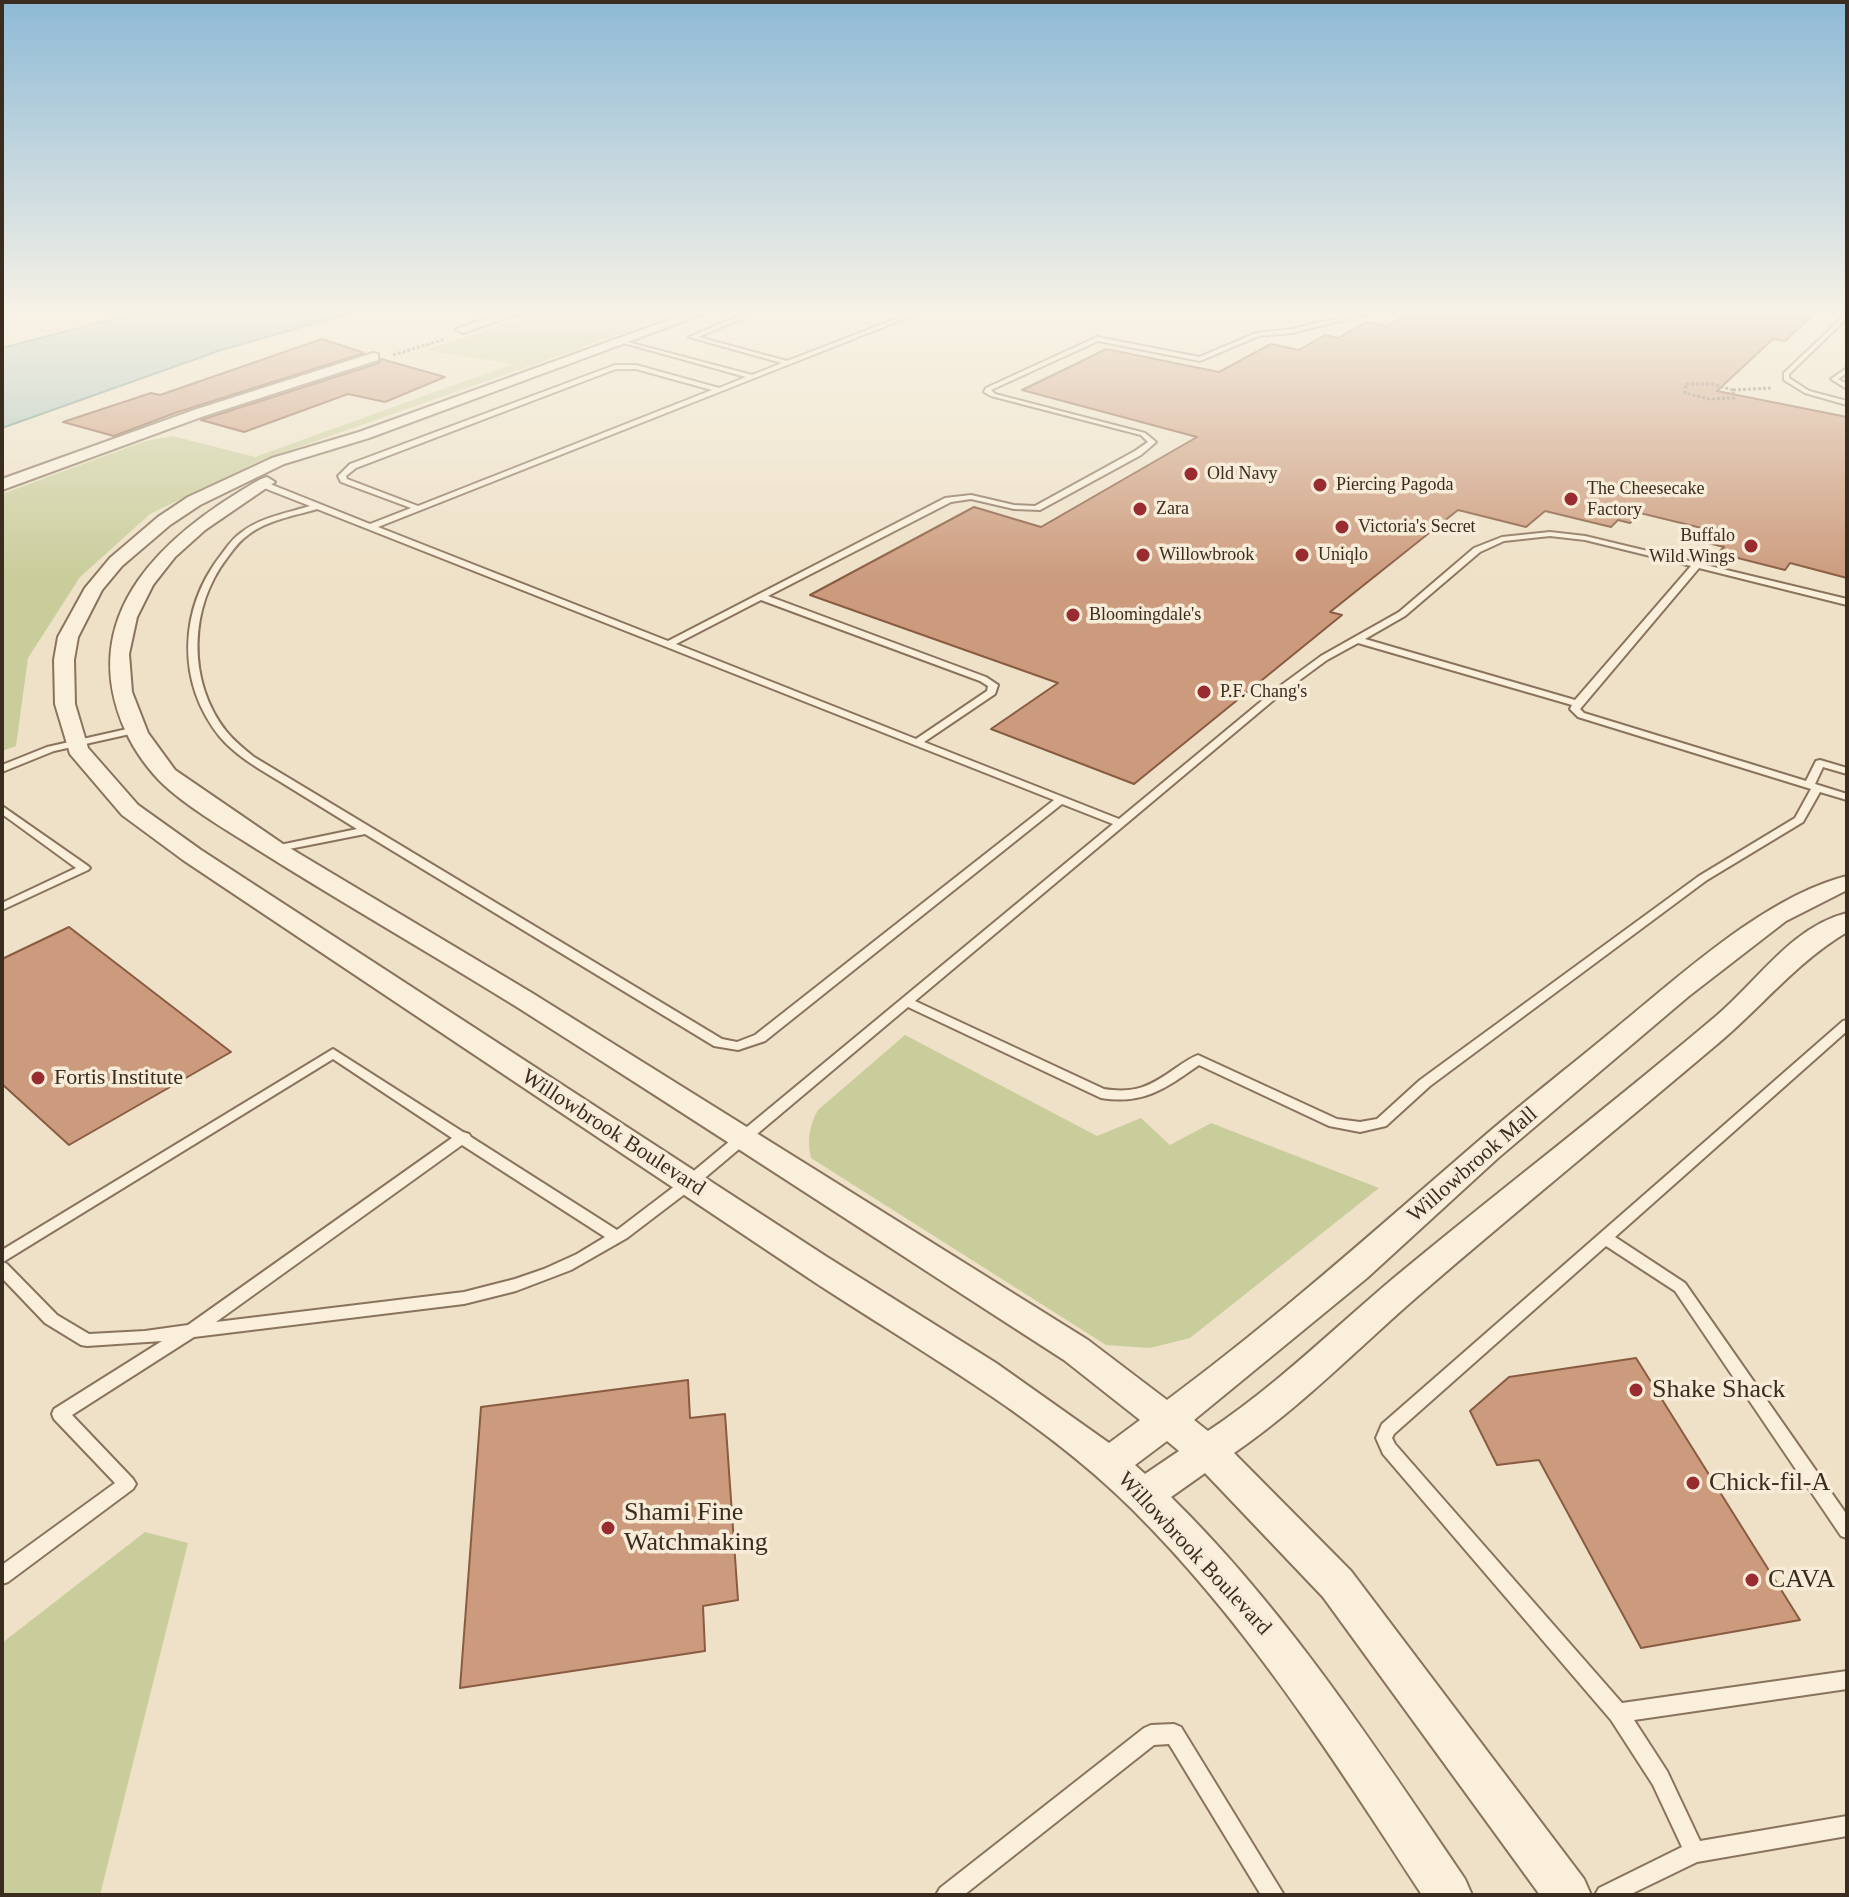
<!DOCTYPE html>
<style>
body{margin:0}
#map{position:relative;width:1849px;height:1897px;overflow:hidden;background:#eee1c7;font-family:Georgia,serif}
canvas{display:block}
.frame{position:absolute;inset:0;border:4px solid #3b2c20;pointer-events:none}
</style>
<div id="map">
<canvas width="1849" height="1897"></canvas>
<div class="frame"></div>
</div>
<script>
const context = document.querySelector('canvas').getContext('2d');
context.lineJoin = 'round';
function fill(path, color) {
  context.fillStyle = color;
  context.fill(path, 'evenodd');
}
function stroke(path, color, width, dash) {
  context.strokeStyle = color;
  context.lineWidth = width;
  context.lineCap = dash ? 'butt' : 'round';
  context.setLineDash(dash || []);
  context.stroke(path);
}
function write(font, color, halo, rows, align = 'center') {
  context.font = font + ' Georgia,serif';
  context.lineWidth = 7;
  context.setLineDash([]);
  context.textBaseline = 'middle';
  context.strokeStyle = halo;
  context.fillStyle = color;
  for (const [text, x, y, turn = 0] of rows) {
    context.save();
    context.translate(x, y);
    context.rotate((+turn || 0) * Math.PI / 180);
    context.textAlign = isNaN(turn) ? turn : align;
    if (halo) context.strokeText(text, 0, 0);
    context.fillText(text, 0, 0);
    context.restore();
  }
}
fill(new Path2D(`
 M539 313H680L262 460 150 514 80 577 28 658 16 746 2 751V494L145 441 172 436 255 457 512 364 426 350Z
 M905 1035 1097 1136 1141 1118 1170 1145 1211 1123 1379 1188 1190 1338 1150 1348 1106 1345 811 1158C807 1140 809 1126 818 1110Z
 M145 1532 188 1543 100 1895H2V1643Z`), '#c9cd9b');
const water = new Path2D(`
 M136 313H351L221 350 2 428V348Z`);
fill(water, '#a8c2ba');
stroke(water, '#6e9187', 2);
const building = new Path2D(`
 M1409 313H1815L1785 341 1773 339 1717 391 1847 417V578L1790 563 1785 570 1718 553 1724 547 1708 543 1718 532 1640 513 1630 523 1618 520 1611 527 1545 511 1526 527 1458 510 1330 612 1342 615 1134 784 991 729 1058 683 810 595 974 507 1041 527 1197 437 1022 390 1080 362 1106 349 1219 372 1271 344 1299 350 1325 335 1338 338 1366 322 1387 326Z
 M322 339 364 353 175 413 114 436 63 422 151 393 160 395Z
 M381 359 445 377 385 402 348 394 244 432 201 420 379 363Z
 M69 927 231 1052 69 1145 2 1084V959Z
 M1636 1358 1800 1620 1641 1648 1539 1460 1497 1465 1470 1411 1509 1377Z
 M688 1380 690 1418 725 1414 738 1600 703 1606 705 1651 460 1688 481 1407Z`);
fill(building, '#cc9b7d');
stroke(building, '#895c42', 2);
const service = new Path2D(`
 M746 313H754L698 337 787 361 911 313H919L378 527 668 641 945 498 971 495 1014 505 1035 506 1135 451 1148 442 1141 435 991 396 984 392 986 388 1097 337 1199 357 1256 333 1292 329 1360 313H1370L1292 333 1259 336 1200 361 1098 341 991 390 995 394 1145 433 1156 442 1141 455 1040 510 1014 509 971 499 951 502 768 596 986 677 998 685 995 694 924 742 1119 819 1276 689 1321 656 1399 612 1474 548 1502 537 1550 532 1585 536 1847 599V605L1699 568 1580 709 1584 713 1806 781 1816 761 1820 760 1847 768V774L1823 767 1815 784 1847 794V800L1820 792 1803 822 1707 880 1430 1086 1386 1126 1360 1132 1329 1126 1199 1065C1166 1088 1144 1105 1101 1098L908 1007 694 1187 627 1238 571 1270 516 1291 464 1304 194 1337 72 1415 133 1479 136 1484 133 1489 8 1582 2 1584V1565L115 1483 54 1419 52 1414 54 1409 162 1341 87 1346 81 1345 45 1323 2 1278V1250L333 1049 463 1132 469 1134 471 1137 617 1230 684 1179 1113 824 1062 804 765 1041 738 1050 714 1046 365 834 274 852 270 851 268 849 270 847 357 829C333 814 308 799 284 784 261 770 237 757 220 737 176 682 179 609 221 555 227 547 233 538 242 532 261 517 288 513 310 506L259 486V482H265L370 524 411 508 341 482 338 476 350 464 615 365H636L719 388 746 377 620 342V340L752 375 782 363 689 337ZM616 369H636L712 390 418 506 347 479 346 476 356 468ZM317 509 1054 800 755 1035 737 1042 722 1039 254 757C244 749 234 741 226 731 187 680 189 608 227 558 233 550 239 541 248 535 267 520 294 516 317 509ZM1550 536 1585 540 1691 566 1575 700 1365 639 1405 616 1480 552 1504 541ZM761 600 980 681 988 686 987 691 916 739 676 644ZM1358 643 1572 705 1570 709 1578 717 1811 789 1795 818 1699 876 1420 1080 1377 1119 1360 1122 1337 1119 1198 1055C1190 1058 1183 1063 1176 1068 1151 1086 1135 1094 1104 1089L915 1001 1282 693 1327 660ZM333 1059 452 1138 188 1325 145 1331 89 1334 57 1315 7 1264 3 1262ZM462 1145 605 1237 577 1254 544 1269 515 1279 464 1292 216 1322Z
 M1847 313V318L1789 374V378L1809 391 1847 401V405L1805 393 1784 380V373Z
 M1847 368V373L1838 379 1847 384V389L1831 379Z
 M136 727 139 728V732L54 751 2 772V765L47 747Z
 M2 806 88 866 90 868 88 870 2 910V903L76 868 2 814Z
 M1847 1020V1031L1615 1237 1685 1283 1847 1515V1538L1841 1536 1675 1291 1606 1246 1394 1434 1392 1438 1395 1444 1622 1703 1847 1671V1689L1634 1720 1667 1771 1700 1841 1847 1816V1836L1697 1862 1629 1895H1595L1599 1888 1682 1847 1653 1785 1611 1720 1383 1454 1376 1438 1382 1424 1843 1021Z
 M1174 1724 1181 1727 1284 1895H1261L1169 1744 1154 1745 964 1895H936L940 1888 1144 1728 1151 1725Z`);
const minor = new Path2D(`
 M502 313H521L463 333 456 329Z
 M688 313H706L369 438 284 464 200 505 170 525 122 566 102 590 78 637 74 660 75 704 88 748 138 805 201 850 827 1257 996 1363 1109 1443 1140 1420 1064 1360C881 1242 700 1123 517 1007 438 958 358 912 279 863 245 841 193 812 164 785 149 771 134 750 126 732 72 613 167 532 261 479L267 477 275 482 205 530 175 557 153 585 137 617 129 654 132 692 148 733 175 770 283 844 532 993 1088 1340 1167 1400C1275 1320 1374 1231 1475 1144 1521 1104 1569 1067 1616 1028 1680 976 1766 896 1847 876V890L1786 921 1689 996 1498 1158 1367 1278 1194 1420 1208 1431C1276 1386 1333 1329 1395 1277 1501 1189 1610 1106 1715 1017 1757 982 1791 927 1847 913V932C1795 963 1761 1008 1715 1046 1616 1130 1516 1211 1418 1296 1357 1349 1301 1407 1234 1453L1351 1571 1584 1879 1591 1895H1540L1323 1597 1205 1473 1171 1497C1286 1610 1375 1746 1465 1879L1472 1895H1422C1334 1760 1247 1623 1132 1509 1034 1412 911 1347 798 1271 593 1134 388 997 183 860L122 815 70 754 55 704 54 660 58 637 85 588 110 558 158 517 188 497 272 458 359 432ZM1167 1441 1179 1451 1145 1474 1135 1465Z
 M373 353 378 354V360L204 416 2 490V479L194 410Z`);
stroke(service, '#8a735c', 4);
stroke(minor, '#8a735c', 4);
stroke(new Path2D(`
 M393 355 445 339
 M1686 384H1712L1733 390 1734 398 1709 399 1685 393Z
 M1733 390 1773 388`), '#8a735c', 3, [3, 2]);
fill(service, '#f9efdb');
fill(minor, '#f9efdb');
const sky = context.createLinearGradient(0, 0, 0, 579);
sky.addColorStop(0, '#8ebad6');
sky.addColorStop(0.54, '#f7f2e6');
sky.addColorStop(1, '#f7f2e600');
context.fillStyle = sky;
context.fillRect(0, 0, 1849, 579);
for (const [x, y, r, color] of [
 [1191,474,8,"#992c31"],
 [1320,485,8,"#992c31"],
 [1571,499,8,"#992c31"],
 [1140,509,8,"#992c31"],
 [1342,527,8,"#992c31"],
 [1751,546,8,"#992c31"],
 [1143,555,8,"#992c31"],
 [1302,555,8,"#992c31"],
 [1073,615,8,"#992c31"],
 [1204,692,8,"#992c31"],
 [38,1078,8,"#992c31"],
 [1636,1390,8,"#992c31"],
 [1693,1483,8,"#992c31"],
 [608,1528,8,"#992c31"],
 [1752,1580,8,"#992c31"]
]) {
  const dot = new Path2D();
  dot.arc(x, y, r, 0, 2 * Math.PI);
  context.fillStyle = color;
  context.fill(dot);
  stroke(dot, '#f6ecd7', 3);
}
write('18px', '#3b2c20', '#f6ecd7', [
 ["Old Navy",1207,474],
 ["Piercing Pagoda",1336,485],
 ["The Cheesecake",1587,489],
 ["Factory",1587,510],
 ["Zara",1156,509],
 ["Victoria's Secret",1358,527],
 ["Buffalo",1735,536,"right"],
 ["Wild Wings",1735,557,"right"],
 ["Willowbrook",1159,555],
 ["Uniqlo",1318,555],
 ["Bloomingdale's",1089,615],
 ["P.F. Chang's",1220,692]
], 'left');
write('22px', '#3b2c20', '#f6ecd7', [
 ["Fortis Institute",54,1078]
], 'left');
write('22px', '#3b2c20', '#f6ecd7', [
 ["Willowbrook Boulevard",613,1133,33],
 ["Willowbrook Mall",1473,1165,-41],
 ["Willowbrook Boulevard",1194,1554,47]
]);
write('26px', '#3b2c20', '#f6ecd7', [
 ["Shake Shack",1652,1390],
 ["Chick-fil-A",1709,1483],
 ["Shami Fine",624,1513],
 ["Watchmaking",624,1543],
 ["CAVA",1768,1580]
], 'left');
</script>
